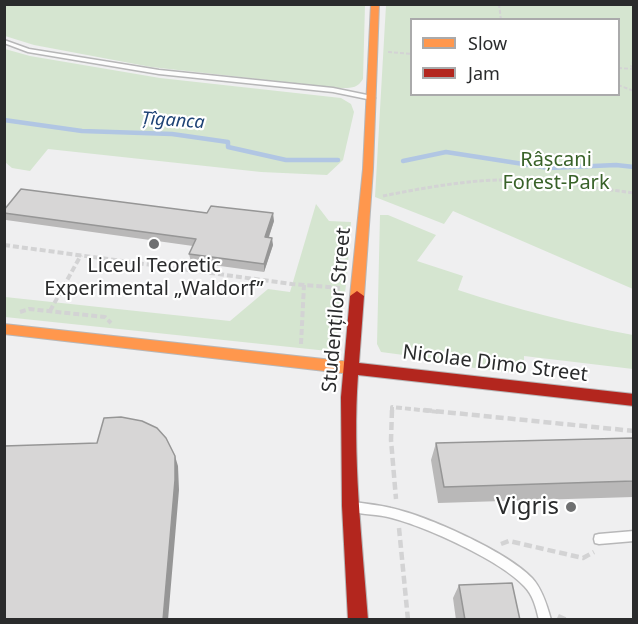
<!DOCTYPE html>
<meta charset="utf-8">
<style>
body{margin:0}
#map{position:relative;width:638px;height:624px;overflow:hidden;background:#efeff0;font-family:"Noto Sans",sans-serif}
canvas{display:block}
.frame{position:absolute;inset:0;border:6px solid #2a2b2c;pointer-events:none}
.legend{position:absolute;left:410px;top:18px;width:210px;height:78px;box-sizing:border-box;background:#fff;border:2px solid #aaaaab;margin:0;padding:8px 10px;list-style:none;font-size:18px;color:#2a2b2c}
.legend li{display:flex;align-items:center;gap:12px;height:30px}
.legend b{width:30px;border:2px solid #aaaaab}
</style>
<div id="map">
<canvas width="638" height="624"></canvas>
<div class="frame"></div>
<ul class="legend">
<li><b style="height:8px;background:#ff974d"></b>Slow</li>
<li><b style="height:8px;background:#b3261e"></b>Jam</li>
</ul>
</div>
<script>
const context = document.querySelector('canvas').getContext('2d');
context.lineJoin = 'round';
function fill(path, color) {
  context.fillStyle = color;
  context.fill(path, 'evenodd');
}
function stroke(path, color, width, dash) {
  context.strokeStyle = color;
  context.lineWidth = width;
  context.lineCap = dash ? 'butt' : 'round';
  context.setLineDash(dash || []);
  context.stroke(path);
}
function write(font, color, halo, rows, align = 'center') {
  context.font = font + ' "Noto Sans",sans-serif';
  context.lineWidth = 4.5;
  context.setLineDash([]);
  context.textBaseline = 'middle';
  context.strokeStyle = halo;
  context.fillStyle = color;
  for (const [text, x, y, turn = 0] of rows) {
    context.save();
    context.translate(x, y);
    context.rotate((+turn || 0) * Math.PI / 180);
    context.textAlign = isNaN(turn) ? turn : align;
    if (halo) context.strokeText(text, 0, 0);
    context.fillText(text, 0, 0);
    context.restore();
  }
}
fill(new Path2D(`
 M4 5H365L363 79C357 89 350 88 339 88L151 67 34 45 5 36Z
 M386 5H633V289L453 211 444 224 375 197ZM412 20H618V94H412Z
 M5 49 30 56 160 78 341 98 351 104 354 112 343 160 327 175 261 172 48 149 30 171 12 168 5 162Z
 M316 204 329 221 351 222C348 255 347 325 328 351L5 317V297L230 321 268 289 290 292Z
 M380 215H388L436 235 417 261 463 276 458 290C516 309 574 324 633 335V369L524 356V374L450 365 449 361 381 352 377 344Z`), '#d5e5d0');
stroke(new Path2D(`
 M4 120 82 131 172 134 228 142V147L286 160H338
 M403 161 446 152 549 168 616 165 634 167`), '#b1c6e3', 4.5);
const lane = new Path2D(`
 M4 40 29 49 159 70 333 88 372 96 375 98 372 100 333 92 159 74 28 52 4 43Z
 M354 502C366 504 379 505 391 508 427 516 506 551 532 578 542 589 547 605 551 620H539C536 607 533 595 524 586 500 560 426 527 392 518 378 514 363 515 350 511L349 507 350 503Z
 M634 531V541L599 544 595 543 594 539 595 535 599 534Z`);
const slow = new Path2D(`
 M371 4H379L373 169 364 296 357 301 350 296 363 169Z
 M4 324 351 362 356 364 358 368 356 372 351 374 4 334Z`);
const jam = new Path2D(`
 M357 291 364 296 359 363 634 394V406L358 375C352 456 362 539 368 620H348L342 506 341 397 350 296Z`);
stroke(lane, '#b7b7b8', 3);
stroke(slow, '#b7b7b8', 2);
stroke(jam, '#b7b7b8', 2);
stroke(new Path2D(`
 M499 4 501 20
 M388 52 412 54
 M634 60 631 66 634 68
 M618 68 634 69
 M618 85 634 91`), '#d3d3d4', 2, [4, 2]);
stroke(new Path2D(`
 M383 196C417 189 467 180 501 180 546 181 590 187 634 193`), '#d3d3d4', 3, [4.5, 2]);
stroke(new Path2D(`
 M4 245 292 284 340 288
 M50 311 81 255
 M20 312 29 309 105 317 111 323
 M301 344 304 285
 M392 412V407L439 412`), '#d3d3d4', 4, [6, 3]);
stroke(new Path2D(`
 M392 410 391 440 396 499
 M424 410 634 431
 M399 528 408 620
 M501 544 509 541 583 558 594 552
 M558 616 567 620`), '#d3d3d4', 4.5, [8, 4]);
fill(lane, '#fdfdfd');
fill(slow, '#ff974d');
fill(jam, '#b3261e');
fill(new Path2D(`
 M4 210 207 213 274 221 269 237 273 245 264 272 191 262 189 254 193 246 6 220 4 217Z
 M633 438V497L438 503 431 460 436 443Z
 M459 585 520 620H456L453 598Z`), '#b9b8b8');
fill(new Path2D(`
 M273 213 274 221 266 245 265 237Z
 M272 238 273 245 264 272V264Z
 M175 456 178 466 179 490 168 620H163Z`), '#969696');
const building = new Path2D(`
 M21 189 207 213 211 206 273 213 265 237 272 238 264 264 189 254 196 239 4 213V210Z
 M121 417 142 421 157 428 166 438 175 456V480L163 620H4V446L97 443 104 418Z
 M633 438V481L444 487 436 443Z
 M512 583 520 620H465L459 585Z`);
fill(building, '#d7d6d6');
stroke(building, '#969696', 1.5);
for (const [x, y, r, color] of [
 [154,244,6,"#6f7071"],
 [571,507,6,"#6f7071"]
]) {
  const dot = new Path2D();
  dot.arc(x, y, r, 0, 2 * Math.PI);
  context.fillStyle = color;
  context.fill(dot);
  stroke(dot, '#fff', 2);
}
write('italic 18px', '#1d4275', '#fff', [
 ["Țîganca",173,121,4]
]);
write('20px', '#396229', '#fff', [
 ["Râșcani",556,160],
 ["Forest-Park",556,183]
]);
write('20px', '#2a2b2c', '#fff', [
 ["Liceul Teoretic",154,266],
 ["Experimental „Waldorf”",154,289]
]);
write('20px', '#2a2b2c', '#fff', [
 ["Studenților Street",337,310,-85],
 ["Nicolae Dimo Street",495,364,7]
]);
write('24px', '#2a2b2c', '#fff', [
 ["Vigris",559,507]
], 'right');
</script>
